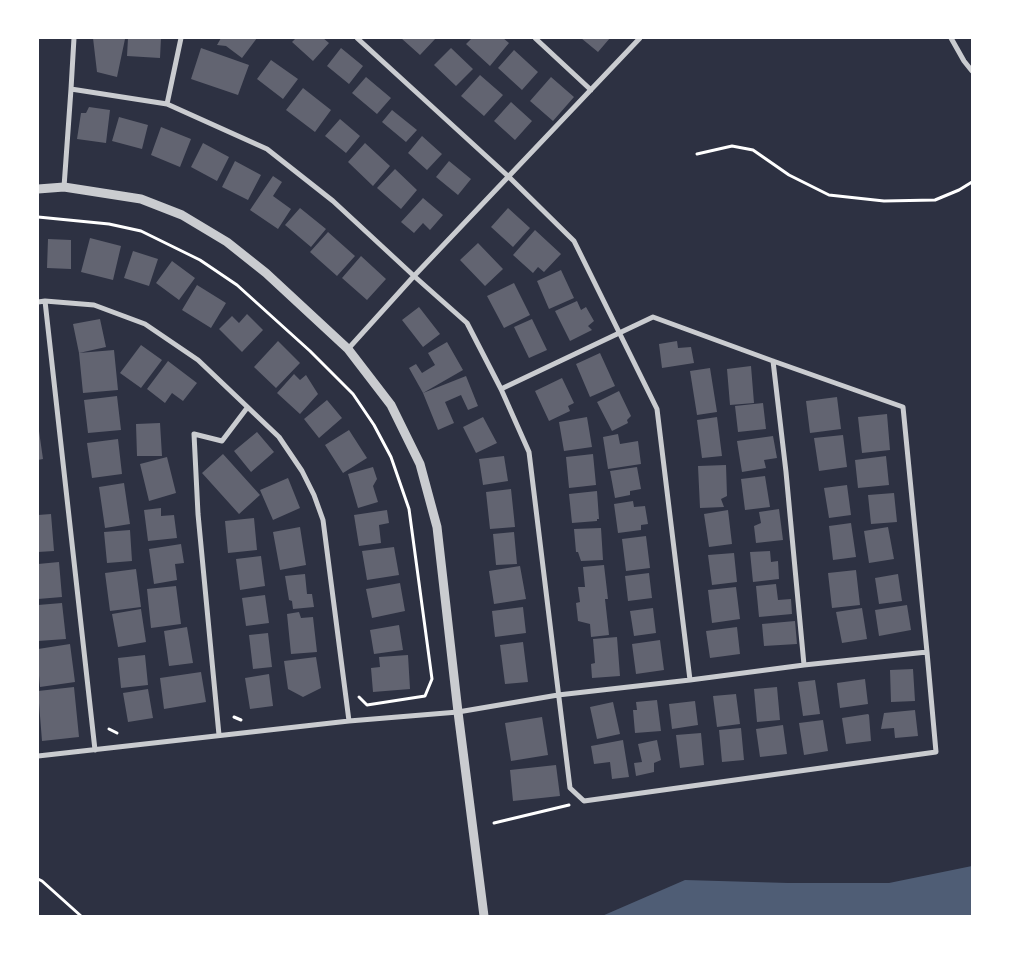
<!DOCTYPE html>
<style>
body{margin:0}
#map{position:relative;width:1010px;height:954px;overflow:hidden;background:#2d3142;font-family:Montserrat,sans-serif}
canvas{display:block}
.frame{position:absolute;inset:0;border:39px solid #fff;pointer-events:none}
</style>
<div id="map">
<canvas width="1010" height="954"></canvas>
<div class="frame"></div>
</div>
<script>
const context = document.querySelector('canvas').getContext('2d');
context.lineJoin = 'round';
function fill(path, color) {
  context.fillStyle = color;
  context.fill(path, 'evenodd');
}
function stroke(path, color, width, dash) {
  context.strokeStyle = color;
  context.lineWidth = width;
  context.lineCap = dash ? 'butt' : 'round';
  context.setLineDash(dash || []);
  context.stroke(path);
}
fill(new Path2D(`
 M972 866V916H602L685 880 788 883H889Z`), '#4f5d75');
fill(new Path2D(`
 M93 38H119L125 39 117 77 97 72Z
 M128 38H161L160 58 127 56Z
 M221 38H257L242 58 226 46 217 45Z
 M296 38H323L329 43 313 61 292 42Z
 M401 38H436L420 55Z
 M472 38H503L509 43 490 66 466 44Z
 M581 38H610L598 52Z
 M201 48 249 65 238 95 191 79Z
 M341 48 363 66 349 84 327 66Z
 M451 48 473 69 456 86 434 65Z
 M514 50 538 72 522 90 498 68Z
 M271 60 298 79 283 99 257 79Z
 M480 75 503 95 484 116 461 96Z
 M366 77 391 98 377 114 352 93Z
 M551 77 574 97 553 121 530 101Z
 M303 88 331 110 315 132 286 110Z
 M511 102 532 121 515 140 494 121Z
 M89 107 110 110 106 143 77 139 81 113H86Z
 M392 110 417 130 406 142 382 122Z
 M119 117 148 125 142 149 112 141Z
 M340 119 360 136 346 153 325 136Z
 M161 127 191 139 180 167 151 155Z
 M422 136 442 154 427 170 408 153Z
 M203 143 229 157 217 181 191 167Z
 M365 143 390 166 373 186 348 162Z
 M235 161 261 175 248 200 222 187Z
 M449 161 471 179 458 195 436 177Z
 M395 169 417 190 401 209 377 188Z
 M273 176 282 182 273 196 291 209 278 229 250 210Z
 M423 198 443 215 430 230 423 223 414 233 401 222Z
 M300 208 326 229 311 247 285 225Z
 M508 208 530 228 513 247 491 227Z
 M535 230 561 254 544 272 538 267 533 273 513 255Z
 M328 232 355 256 337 276 310 252Z
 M90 238 121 246 113 280 81 272Z
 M48 239 71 240V269L47 268Z
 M478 243 503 269 485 286 460 260Z
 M133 251 158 259 149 286 124 278Z
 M361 256 386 279 367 300 342 278Z
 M172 261 195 278 179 300 156 283Z
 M561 270 574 298 549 309 537 281Z
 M514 283 530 315 504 328 487 296Z
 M197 285 226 303 211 328 182 310Z
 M577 301 581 310 586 307 594 321 588 326 592 330 570 341 555 311Z
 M419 307 440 334 423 347 402 320Z
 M247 314 263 330 242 352 219 329 232 316 239 323Z
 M100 319 106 347 79 353 73 324Z
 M532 319 547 350 529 358 514 327Z
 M278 341 300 363 276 388 254 367Z
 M677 341 678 348 691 347 694 363 662 368 659 344Z
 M447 342 463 370 423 393 409 368 416 364 422 373 435 365 428 353Z
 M141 345 162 360 141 388 120 373Z
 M114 350 118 390 83 393 79 353Z
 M600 353 615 386 590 397 576 364Z
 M168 361 197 383 183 401 172 393 165 403 147 389Z
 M751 366 754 403 730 405 727 369Z
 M710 368 717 412 697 415 690 371Z
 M294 374 300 380 306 375 318 394 300 414 277 393Z
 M466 376 478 406 468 410 461 395 445 402 454 423 438 430 423 393Z
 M562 378 574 403 568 406 570 411 549 421 535 391Z
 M619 391 631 416 627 420 628 423 612 431 597 402Z
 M117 396 121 430 88 433 84 400Z
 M837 397 841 429 810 433 806 401Z
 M327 400 342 418 319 438 304 419Z
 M763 403 766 429 738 432 735 406Z
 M887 414 890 450 862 453 858 417Z
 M483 417 497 443 476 453 463 427Z
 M587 417 592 447 564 451 559 422Z
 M717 417 722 456 702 458 697 420Z
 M160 423 162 456H137L136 424Z
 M349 430 367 458 343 473 325 445Z
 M38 431H39L43 459 38 460Z
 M257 432 274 452 251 472 234 451Z
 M618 434 620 444 638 441 641 464 608 469 603 437Z
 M843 435 847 467 819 471 814 438Z
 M773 436 777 458 764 460 766 468 742 472 737 441Z
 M118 439 122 474 92 478 87 443Z
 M223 454 260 495 239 514 202 473Z
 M593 454 596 485 569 488 566 457Z
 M504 456 508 481 483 485 479 459Z
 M886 456 889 485 858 488 855 460Z
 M167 457 176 493 149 501 140 464Z
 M726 465 727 496 721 499 724 507 700 508 698 466Z
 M373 467 377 479 373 486 378 502 358 508 348 474Z
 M637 467 641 489 630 491V495L615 498 610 471Z
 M765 476 770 507 745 510 741 479Z
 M288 478 300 508 273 520 260 490Z
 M124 483 130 524 105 528 99 487Z
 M847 485 851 515 829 518 824 488Z
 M511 489 515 527 490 529 486 492Z
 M597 491 599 519H597V521L572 523 569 494Z
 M894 493 897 522 871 524 868 495Z
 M633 501 634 507 645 506 648 524 641 525V530L618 533 614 504Z
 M161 508V516L174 515 177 538 148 541 144 510Z
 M779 509 783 540 756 543 754 526 761 523 759 512Z
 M387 510 389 523 379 525 381 543 359 546 354 515Z
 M728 510 732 544 709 547 704 514Z
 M51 514 54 551 38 552V515Z
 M254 518 257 550 228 553 225 521Z
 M851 523 856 557 833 560 829 526Z
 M300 527 306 565 280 570 273 532Z
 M888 527 894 559 869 563 864 531Z
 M601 528 603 560 581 561 578 552H576L574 529Z
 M130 530 132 561 107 563 104 532Z
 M514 532 517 564 496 565 493 534Z
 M646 536 650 568 626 571 622 539Z
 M181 544 184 563 175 564 177 580 154 584 149 549Z
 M394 547 399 575 367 580 362 551Z
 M770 551 771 562 778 561 779 579 753 582 750 552Z
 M734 553 737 582 712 585 708 555Z
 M261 556 265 586 240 590 236 559Z
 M59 562 62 597 38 599V564Z
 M604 565 608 599H605L609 635 591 637 590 624 578 621 576 603 580 602 578 587H585L583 567Z
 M520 566 526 599 494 604 489 571Z
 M136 569 141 607 110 611 105 573Z
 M856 570 860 605 832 608 828 573Z
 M649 573 652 598 628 601 625 576Z
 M305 574 307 594H312L314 607 293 609 292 601 289 600 285 576Z
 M898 574 902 601 879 604 875 578Z
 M400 583 405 611 372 618 366 589Z
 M776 584 778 600 791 599 792 614 759 617 756 586Z
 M176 586 181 624 151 628 147 589Z
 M736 587 740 619 712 623 708 590Z
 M265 595 269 623 246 626 242 598Z
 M62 603 66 639 38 641V605Z
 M907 605 911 630 879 636 875 610Z
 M523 607 526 633 495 637 492 611Z
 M653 608 656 633 634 636 630 611Z
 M862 608 867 639 842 643 836 612Z
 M141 609 146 642 118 647 112 614Z
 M299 612 301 618 313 617 317 652 291 654 287 614Z
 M795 621 797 644 764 646 762 624Z
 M399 625 403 650 374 654 370 630Z
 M187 627 193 663 169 666 164 631Z
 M737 627 740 654 710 658 706 631Z
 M268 633 272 667 253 669 249 635Z
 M617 637 620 676 592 678 591 664 595 663 593 639Z
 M660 640 664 670 636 674 632 644Z
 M523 642 528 682 505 684 500 645Z
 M70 644 75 682 40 687 38 664V649Z
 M145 655 148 685 121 688 118 658Z
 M408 655 410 689 373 692 371 668 380 667 379 657Z
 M316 657 321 688 303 697 288 689 284 661Z
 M913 669 915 701 891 702 890 670Z
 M201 672 206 702 164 709 160 678Z
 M269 674 273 706 250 709 245 678Z
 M865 679 868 704 840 708 837 683Z
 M815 680 820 714 803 716 798 682Z
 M74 687 79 737 42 741 38 691Z
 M777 687 780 720 757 722 754 689Z
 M148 689 153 718 128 722 123 693Z
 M736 694 740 724 717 727 713 696Z
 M657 700 661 731 635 733 633 710H637L636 702Z
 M695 701 698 725 672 729 669 704Z
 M613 702 620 734 597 739 590 707Z
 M915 710 918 736 895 738 894 728 881 729 884 713Z
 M868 714 869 715 871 741 846 744 842 718Z
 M542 717 548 755 511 761 505 723Z
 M823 720 828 751 804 755 799 723Z
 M783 725 787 754 760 757 756 729Z
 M741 728 744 760 722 762 719 730Z
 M701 733 704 765 680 768 676 735Z
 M623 740 629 777 612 779 610 762 594 764 591 746Z
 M657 740 661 760 654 763V772L636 776 634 763 642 762 638 744Z
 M556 765 560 796 513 801 510 770Z`), '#626471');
stroke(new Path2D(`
 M697 154 732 146 753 150 789 175 829 195 884 201 935 200 959 190 972 182
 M38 217 109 224 141 231 200 260 237 285 310 351 353 394 374 425 391 457 409 509 432 679 425 696 367 705 359 697
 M234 717 241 720
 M109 729 117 733
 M494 823 569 805
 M38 879 42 881 81 916`), '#fff', 3);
stroke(new Path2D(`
 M357 38 509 177 574 241 657 409 690 680
 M535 38 591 90
 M951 38 964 61 972 71
 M71 89 74 38
 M167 104 181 38
 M45 301 95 750
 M38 302 45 301 94 305 145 324 198 360 279 437 302 471 314 495 323 520 349 721
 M348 349 414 276 640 38
 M773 361 786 472 804 665
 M501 389 529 452 570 788 584 801 936 752 927 652
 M219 735 198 514 194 434 222 441 247 408
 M38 756 349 721 458 712 558 695 690 680 804 665 927 652 903 407 773 361 653 317 501 389 467 323 414 276 333 201 267 149 167 104 71 89 64 187`), '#caccd0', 5);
stroke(new Path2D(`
 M38 189 64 187 141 199 182 215 227 242 266 273 348 349 391 405 420 464 437 527 458 712 484 916`), '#caccd0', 9);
</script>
